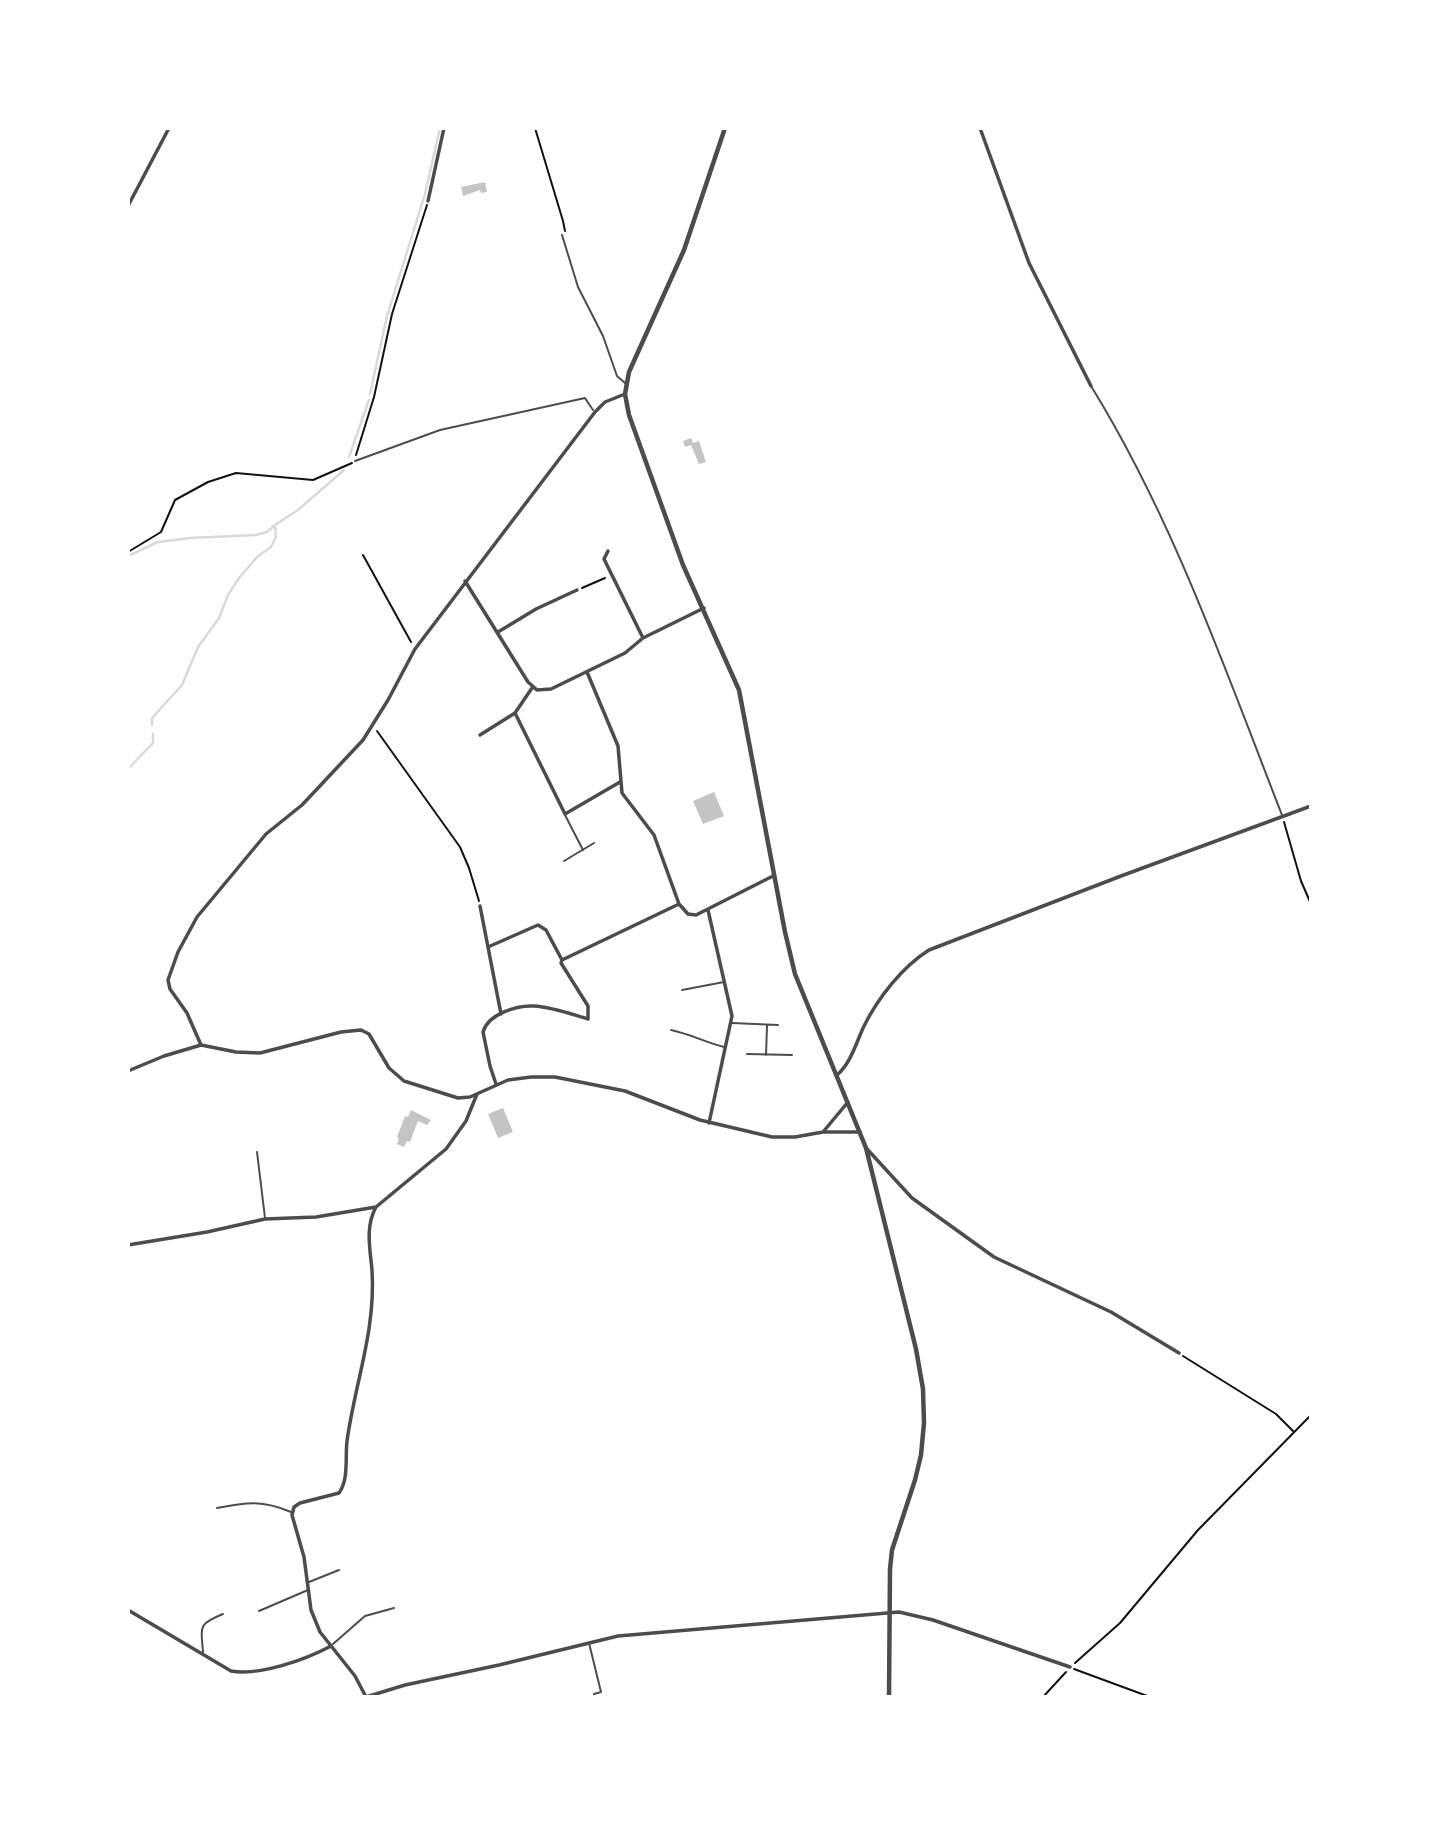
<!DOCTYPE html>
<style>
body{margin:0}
#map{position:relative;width:1439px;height:1825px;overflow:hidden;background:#fff;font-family:"Fira Sans Condensed",sans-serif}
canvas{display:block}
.frame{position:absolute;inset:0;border:130px solid #fff;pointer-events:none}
</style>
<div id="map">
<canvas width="1439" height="1825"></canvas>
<div class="frame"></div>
</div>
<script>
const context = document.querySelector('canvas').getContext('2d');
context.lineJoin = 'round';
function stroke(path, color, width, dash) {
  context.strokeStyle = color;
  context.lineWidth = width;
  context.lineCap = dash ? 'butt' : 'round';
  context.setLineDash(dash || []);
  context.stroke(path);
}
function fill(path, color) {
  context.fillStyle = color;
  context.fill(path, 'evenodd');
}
stroke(new Path2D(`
 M370 394 387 316 425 194 440 128
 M349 457 369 400
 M128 556 158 542 190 538 256 535 267 532 275 525
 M152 725V718L182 685 198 647 219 618 228 595 239 578 258 556 271 547 276 537 275 525 298 510 344 470
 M128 769 153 743V734`), '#d9d9d9', 2.5);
fill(new Path2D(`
 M485 182 487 192 481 193 480 190 463 196 461 187Z
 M691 438 693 443 699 441 706 462 699 464 691 445 685 447 683 441Z
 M714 792 724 816 703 824 693 801Z
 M503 1108 513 1132 498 1138 488 1114Z
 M411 1110 431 1120 427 1125 418 1121 410 1142 407 1141 404 1147 397 1144 399 1138 397 1137 405 1116 408 1117Z`), '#c4c4c4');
stroke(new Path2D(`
 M535 128 563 221 565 231
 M356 455 374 397 392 314 427 205
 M128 552 161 532 175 500 208 482 236 473 313 480 352 463
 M363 555 411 642
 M582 588 605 578
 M377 731 460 847 469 868 479 901
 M1284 822 1301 881 1311 904
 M1183 1356 1276 1414 1293 1431
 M1075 1663 1120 1623 1198 1530 1311 1415
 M1074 1669 1150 1697
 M1043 1697 1066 1672`), '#111', 2);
stroke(new Path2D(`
 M562 235 578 287 603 336 617 376 625 383
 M1091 386C1173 519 1225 669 1282 815
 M355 461 440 430 585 398 593 410
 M565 815 583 850
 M564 861 594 843
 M682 990 724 982
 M732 1023 778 1025
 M671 1030C690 1034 705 1042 724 1047
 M747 1054 792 1055
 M766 1055 767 1026
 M257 1152 265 1218
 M217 1508C247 1502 263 1500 291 1512
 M309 1582 339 1570
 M259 1611 308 1590
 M589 1643 601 1692 594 1694V1697
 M333 1644 365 1616 394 1608
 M203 1652C201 1626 198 1624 223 1614`), '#4c4c4c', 2);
stroke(new Path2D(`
 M980 128 1029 263 1091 386
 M428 201 444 128
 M128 206 169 128
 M608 551 604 559 643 638
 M465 581 528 682 537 690 551 689 586 672 625 653 643 638 704 608
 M498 632 536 609 577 590
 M587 672 618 746 622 793 654 835 679 904
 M515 713 565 814 620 782
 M480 735 515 713 532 688
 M480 906 501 1014
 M708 910 732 1016 709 1123
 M488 947 538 925 546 930 562 960 679 904 688 914 696 915 773 876
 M201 1045 187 1013 170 989 168 980 178 952 197 917 266 834 302 805 363 740 388 700 415 649 595 412 605 402 625 394
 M128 1071 164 1056 201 1045 236 1052 260 1053 341 1032 361 1030 369 1034 389 1068 404 1081 458 1098 470 1097 508 1080 531 1077H555L625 1091 700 1120 772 1137H795L823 1132H860
 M837 1075C851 1063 856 1043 864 1026 878 998 902 967 929 950L1121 876 1311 806
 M496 1084 490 1066 483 1032C488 1014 517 1005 534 1006 552 1007 571 1014 588 1019V1006L561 963 562 960
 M823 1132 848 1102
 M867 1149 912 1198 994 1257 1111 1312 1179 1353
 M128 1245 207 1232 265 1219 316 1217 376 1207 446 1149 466 1121 477 1094
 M128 1610 231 1671C259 1676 305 1660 331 1646
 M366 1697 405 1685 499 1665 618 1636 899 1612 933 1620 1070 1667
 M366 1697 355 1676 320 1632 311 1610 304 1557 292 1515 294 1507 300 1503 339 1493C349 1479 345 1458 347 1441 355 1383 376 1330 372 1270 370 1248 365 1227 376 1207`), '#4c4c4c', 3.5);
stroke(new Path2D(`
 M725 128 684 250 629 372 625 394 629 415 683 565 739 690 785 932 795 974 866 1148 916 1349 923 1389 924 1423 921 1455 915 1480 892 1550 890 1569 889 1697`), '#4c4c4c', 4.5);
</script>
